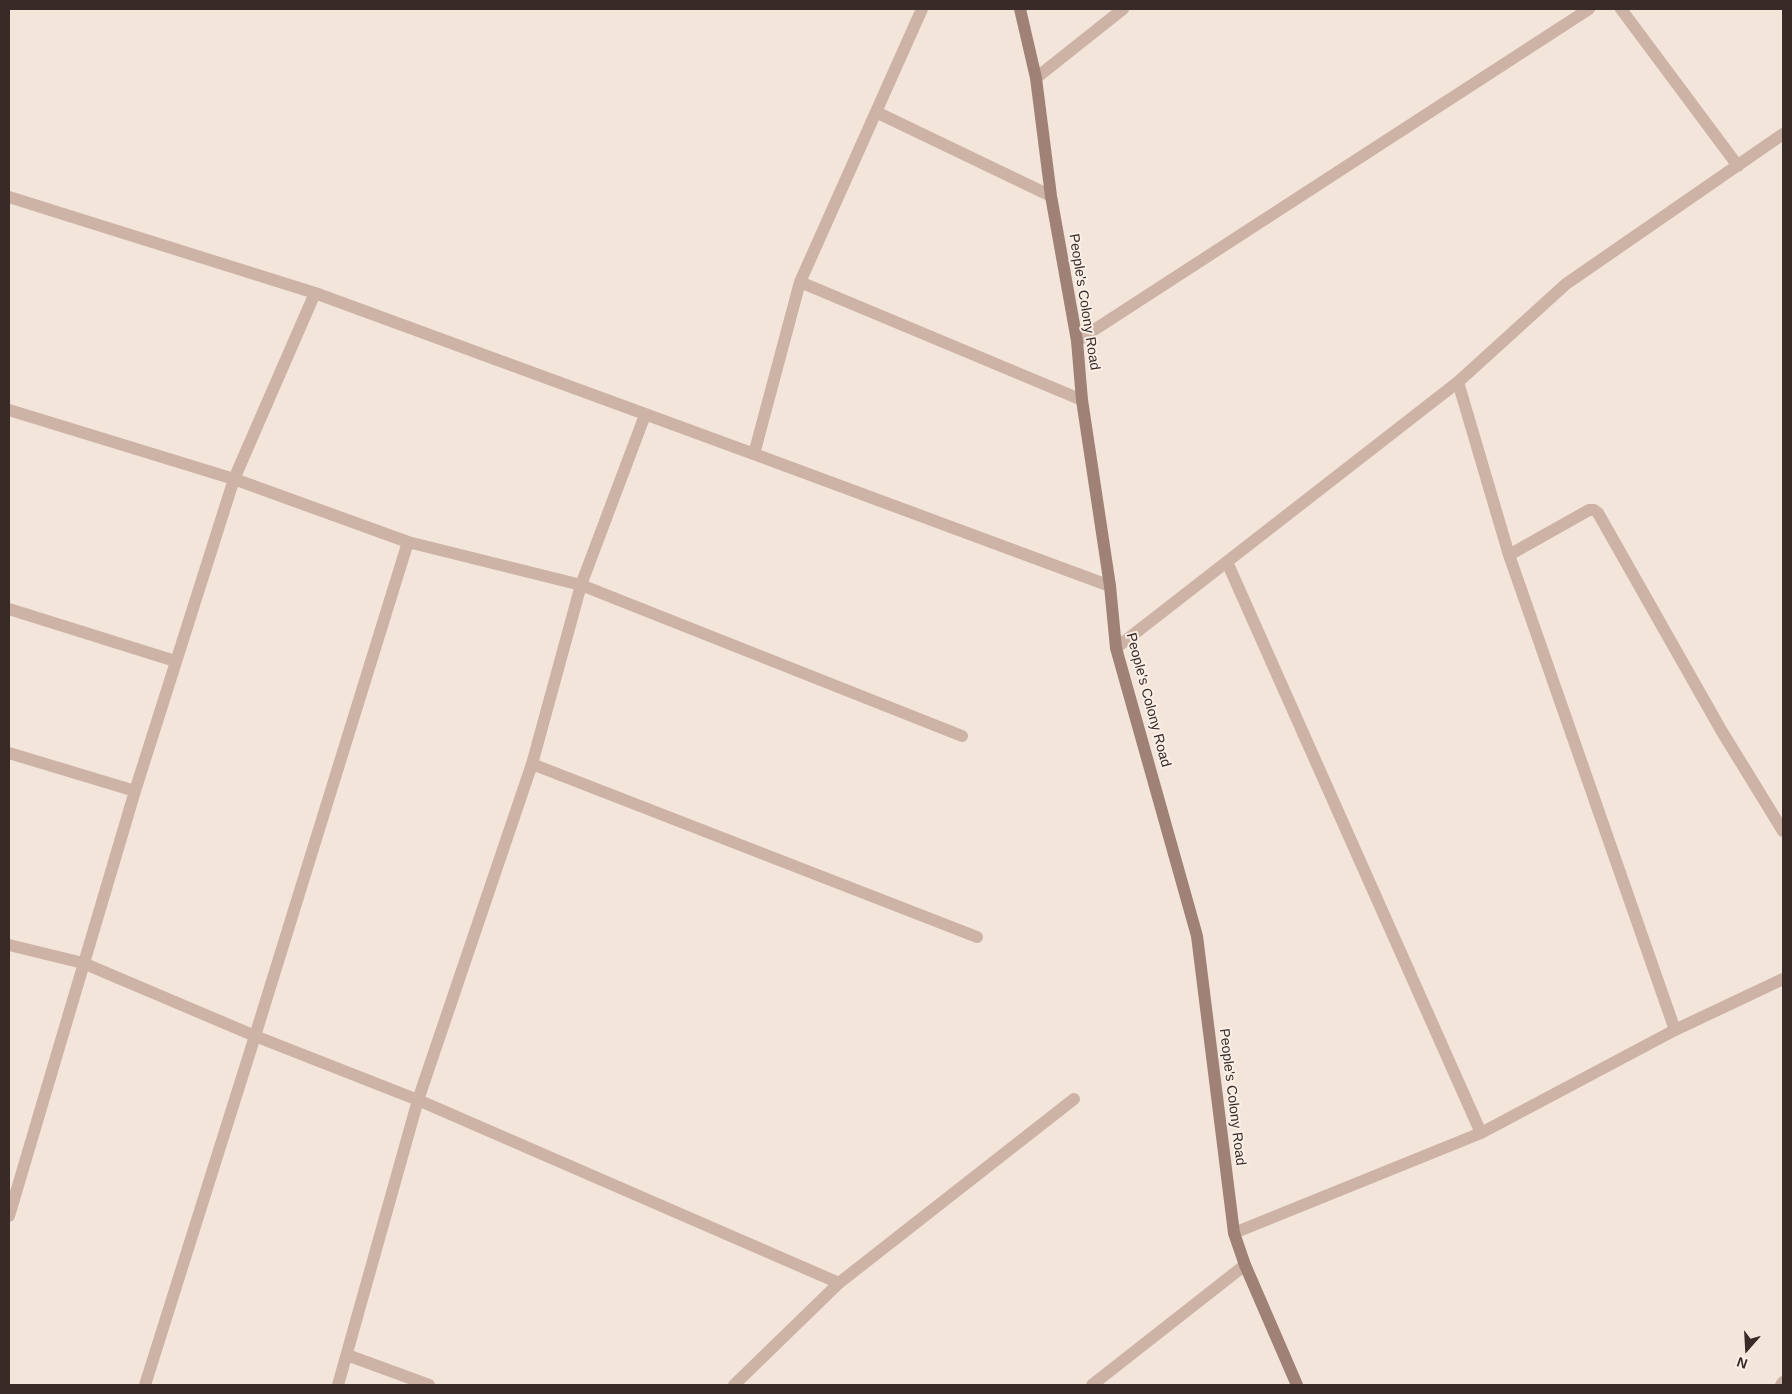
<!DOCTYPE html>
<style>
body{margin:0}
#map{position:relative;width:1792px;height:1394px;overflow:hidden;background:#f3e5da;font-family:Arial,sans-serif}
canvas{display:block}
.frame{position:absolute;inset:0;border:10px solid #372a27;pointer-events:none}
.north{position:absolute;left:1722px;top:1324px;width:50px;height:50px;-webkit-text-stroke:4px #faefe6;paint-order:stroke;rotate:199deg;font-size:14px;font-weight:700;line-height:20px;text-align:center;color:#372a27}
.north::after{content:'';display:block;margin:auto;width:18px;height:22px;background:#372a27;clip-path:polygon(50% 0,100% 100%,50% 72%,0 100%)}
</style>
<div id="map">
<canvas width="1792" height="1394"></canvas>
<div class="frame"></div>
<div class="north">N</div>
</div>
<script>
const context = document.querySelector('canvas').getContext('2d');
context.lineJoin = 'round';
function stroke(path, color, width, dash) {
  context.strokeStyle = color;
  context.lineWidth = width;
  context.lineCap = dash ? 'butt' : 'round';
  context.setLineDash(dash || []);
  context.stroke(path);
}
function write(font, color, halo, rows, align = 'center') {
  context.font = font + ' Arial,sans-serif';
  context.lineWidth = 4;
  context.setLineDash([]);
  context.textBaseline = 'middle';
  context.strokeStyle = halo;
  context.fillStyle = color;
  for (const [text, x, y, turn = 0] of rows) {
    context.save();
    context.translate(x, y);
    context.rotate((+turn || 0) * Math.PI / 180);
    context.textAlign = isNaN(turn) ? turn : align;
    if (halo) context.strokeText(text, 0, 0);
    context.fillText(text, 0, 0);
    context.restore();
  }
}
stroke(new Path2D(`
 M1621 9 1738 166
 M1036 78 1123 9
 M876 112 1051 196
 M9 197 315 293 754 454 1110 586
 M800 282 1082 400
 M1077 341 1589 9
 M1458 382 1509 555 1675 1030
 M9 410 234 479 408 542 581 585 962 736
 M754 454 800 282 922 9
 M1509 555 1589 510H1594L1598 513 1721 730 1783 831
 M1227 562 1481 1133
 M9 609 175 661
 M1116 648 1458 382 1566 284 1783 134
 M9 753 135 791
 M532 764 977 937
 M9 945 83 963 255 1036 418 1100 839 1283
 M9 1216 135 791 234 479 315 293
 M1234 1233 1481 1133 1675 1030 1783 979
 M347 1355 429 1385
 M145 1385 255 1036 408 542
 M338 1385 418 1100 532 764 581 585 645 415
 M734 1385 839 1283 1074 1099
 M1092 1385 1245 1265
 M1781 1385 1783 1382`), '#ccb3a5', 12);
stroke(new Path2D(`
 M1020 9 1036 78 1051 196 1077 341 1082 400 1110 586 1116 648 1197 936 1234 1233 1245 1265 1297 1385`), '#a08176', 12);
write('14px', '#372a27', '#faefe6', [
 ["People's Colony Road",1084,302,81],
 ["People's Colony Road",1148,700,75],
 ["People's Colony Road",1232,1097,83]
]);
</script>
